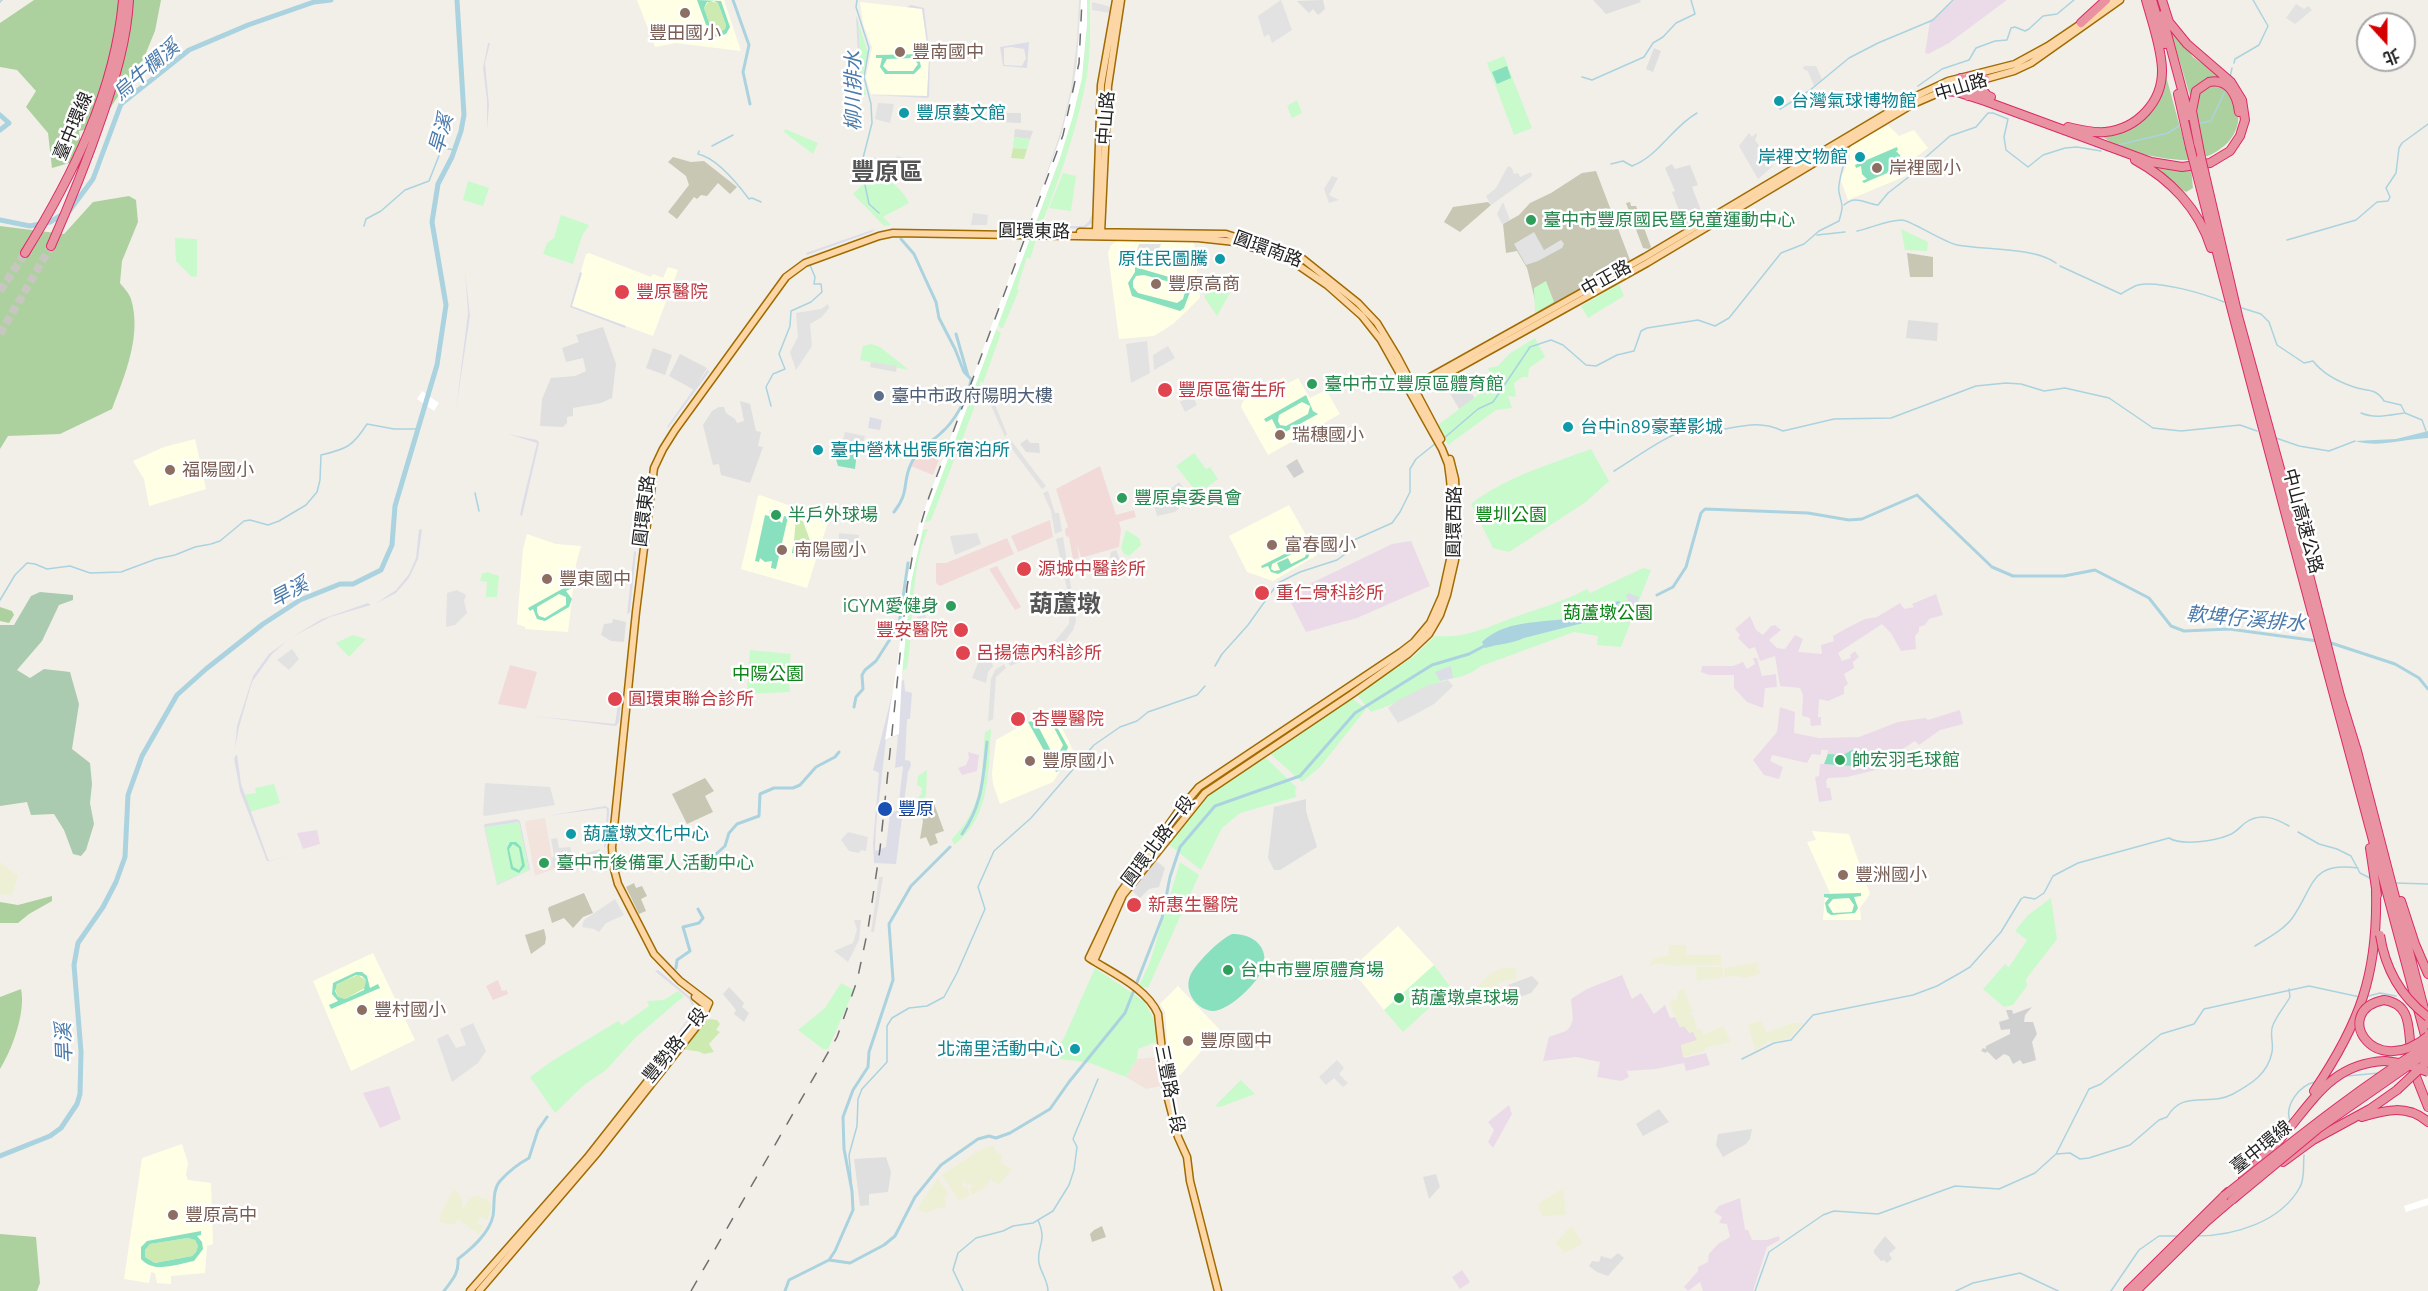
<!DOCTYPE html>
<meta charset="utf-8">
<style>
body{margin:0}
#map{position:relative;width:2428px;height:1291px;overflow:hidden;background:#f2efe9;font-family:Ubuntu,"Noto Sans TC",sans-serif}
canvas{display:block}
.north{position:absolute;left:2356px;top:12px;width:60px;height:60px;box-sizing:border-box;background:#fff;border:2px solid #a7a7a7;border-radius:50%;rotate:159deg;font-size:16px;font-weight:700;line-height:24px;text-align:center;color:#222}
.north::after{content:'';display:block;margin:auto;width:21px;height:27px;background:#d40000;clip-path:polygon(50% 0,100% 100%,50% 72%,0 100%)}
</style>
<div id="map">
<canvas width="2428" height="1291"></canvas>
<div class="north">北</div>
</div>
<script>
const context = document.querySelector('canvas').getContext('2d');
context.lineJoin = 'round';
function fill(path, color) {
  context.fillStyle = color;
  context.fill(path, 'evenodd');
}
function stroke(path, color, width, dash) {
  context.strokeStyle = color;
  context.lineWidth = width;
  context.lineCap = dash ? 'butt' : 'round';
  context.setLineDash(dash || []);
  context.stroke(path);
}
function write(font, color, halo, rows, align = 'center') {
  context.font = font + ' Ubuntu,"Noto Sans TC",sans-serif';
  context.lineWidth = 5;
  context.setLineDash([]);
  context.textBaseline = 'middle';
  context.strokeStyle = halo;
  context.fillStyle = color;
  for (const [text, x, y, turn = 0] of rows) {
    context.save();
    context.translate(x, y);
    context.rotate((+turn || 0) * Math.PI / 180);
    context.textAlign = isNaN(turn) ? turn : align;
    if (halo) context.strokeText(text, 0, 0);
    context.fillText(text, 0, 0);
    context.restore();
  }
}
fill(new Path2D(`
 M1323 0 1325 9 1318 15 1313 9 1309 13 1297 1Z
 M1593 0H1640L1641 2 1606 14Z
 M1654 48 1661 51 1653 72 1646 69Z
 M1002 113H1021V123L1000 122Z
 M1015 129 1033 131 1030 139 1014 137Z
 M1672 164 1675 169 1690 165 1698 185 1692 187 1704 218 1686 229 1672 192 1675 191 1665 168Z
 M1908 320 1938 323 1937 341 1906 338Z
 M603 327 616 364 612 398 601 403 573 408V416L567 417V423L563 427 540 426 542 399 551 378 575 376 586 371 583 358 566 362 562 348 579 342 576 335Z
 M653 348 672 355 665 375 646 368Z
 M680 354 707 368 694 390 669 376Z
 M1465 381 1475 399 1459 409 1448 390Z
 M740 401 750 404 756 431 761 432 758 446 763 447 750 483 721 475 719 464 713 465 703 425 712 411 719 407H724L726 413 735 419 737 423 744 421Z
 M1027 439 1030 443H1039L1040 453 1026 452 1020 444Z
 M613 619 626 622 624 642 611 641 601 635 604 624 612 623Z
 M1306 799V811L1317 847 1280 870H1274L1268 858 1274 807Z
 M1154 859 1165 868 1159 887 1149 889 1140 898 1131 890Z
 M1532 976 1539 983 1531 993 1517 998 1508 985Z
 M729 987 744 1003 742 1007 749 1013 744 1022 734 1014 736 1010 723 994Z
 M1659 1109 1669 1122 1643 1136 1636 1124Z
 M1752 1129 1750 1139 1746 1144 1723 1157 1716 1145 1718 1134Z
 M886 1157 891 1172 888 1192 869 1194V1205L860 1206 854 1159Z
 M1436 1174 1440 1187 1429 1199 1423 1177Z
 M1885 1236 1896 1248 1889 1254 1892 1259 1887 1263 1884 1260 1881 1261 1874 1253V1250Z
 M1618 1253 1624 1258 1608 1276 1597 1272 1589 1266 1592 1261 1599 1262 1601 1256 1611 1259Z`), '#e0dfdf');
fill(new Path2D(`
 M930 447 942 452 933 475 911 466 914 460Z
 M1100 466 1116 515 1134 510 1136 517 1119 522 1121 529 1119 547 1081 558 1077 544 1079 558 1073 559 1069 537 1066 536 1065 529 1068 527 1056 489Z
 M1050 520 1053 537 1018 552 1011 536Z
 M1007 538 1014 554 940 586 936 583V563H946Z
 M997 566 1021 607 1015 610 989 569Z
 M510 665 537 672 526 709 498 704Z
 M498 980 502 991 507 990 508 994 493 1000 486 986Z`), '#f2dad9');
fill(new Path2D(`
 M1954 0H2007L1949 43 1928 54 1925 53 1930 21Z
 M1411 541 1430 586 1357 618 1306 632 1287 595 1392 544Z
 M1936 594 1943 615 1929 619 1925 625 1919 627V631L1915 636 1916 649 1901 651 1891 633 1882 624 1838 653 1842 661 1851 658 1850 655 1855 651 1859 657 1853 662 1854 668 1844 674 1848 684 1844 687V694L1828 701 1819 699 1818 717H1821V725L1811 726 1810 718 1802 716 1803 695 1800 688 1780 686 1775 656 1760 661 1755 647 1749 649 1738 638 1740 635 1735 629 1750 616 1756 630 1763 635 1771 626 1775 625 1781 630 1769 640 1777 648 1785 649 1795 635 1803 639 1798 652 1822 654 1821 645 1834 641 1833 636 1847 628 1865 619 1877 617 1900 603 1904 609 1914 607 1912 604Z
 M1753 658H1757L1762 676 1776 674 1777 687 1765 688 1763 708 1747 702 1734 688V675H1709L1701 672 1702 666H1733L1743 662 1747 669 1755 664Z
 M1780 707 1795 712 1794 733 1819 738 1859 737 1898 722 1925 718 1928 720 1960 710 1963 724 1940 730 1919 745 1915 741 1890 757 1888 767 1847 777 1828 778 1826 781 1827 788H1830L1832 800 1819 802 1815 777 1819 776 1820 764H1825L1828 750H1821V755L1812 754 1807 763 1772 755 1770 761 1783 767 1779 779 1764 775 1753 760 1777 732Z
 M968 752 979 755 977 771 962 775 958 768 966 765 969 758Z
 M317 830 320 844 303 849 297 833Z
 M1622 975 1632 999 1641 993 1654 1014 1665 1005 1670 1018 1675 1017 1680 1027 1684 1026 1693 1031 1698 1040 1681 1045 1684 1058 1706 1053 1710 1065 1686 1071 1684 1063 1656 1069 1627 1071 1629 1077 1621 1081 1597 1077 1600 1062 1576 1057 1543 1061 1549 1037 1566 1031 1570 1027 1573 1019 1571 999 1587 989Z
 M389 1086 401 1119 380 1128 363 1093Z
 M1509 1105 1512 1114 1493 1148 1488 1142 1494 1130 1488 1122Z
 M1740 1198 1745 1230H1748L1752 1240H1767L1779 1236 1780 1240 1767 1247 1753 1291H1703L1700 1282 1688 1291 1684 1287 1698 1271V1267L1708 1262 1709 1254 1718 1244 1730 1237 1727 1224 1719 1223 1722 1217 1714 1212 1719 1206Z
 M1462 1270 1470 1282 1460 1289 1452 1277Z`), '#ebdbe8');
fill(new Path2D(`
 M637 0H724L741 51 676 43 655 47Z
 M860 2 922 9 929 58 927 96 871 94 866 78 872 47 863 24Z
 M1888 125 1899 136 1914 130 1928 148 1912 160 1906 176 1848 200 1840 178 1850 160 1849 146Z
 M1117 241H1191L1194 243 1200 298 1173 324 1154 336 1119 339 1108 253 1111 245Z
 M589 253 651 277 653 274 663 278 668 267 678 270 653 336 571 306 586 254Z
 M1284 377 1287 384 1298 378 1310 398 1326 390 1340 414 1268 455 1241 407 1243 401Z
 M195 439 206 489 149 506 144 479 133 461 164 447Z
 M760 495 819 516 821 522H828L807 588 741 569 758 496Z
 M1289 505 1317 555 1273 581 1247 572 1229 536Z
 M527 534 556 544 581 546 576 564 568 632 525 629V627L517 624 523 549Z
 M1052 708 1073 750 1053 782 1000 804 993 784 992 773 996 740Z
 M1812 831 1849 834 1870 894 1860 908 1861 920H1823L1825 895 1830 893 1807 842 1816 840Z
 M1398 926 1434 965 1384 1010 1351 969Z
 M373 953 415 1040 351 1071 313 981Z
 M1178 986 1220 1030 1173 1083 1170 1080 1165 1012 1160 1004Z
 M182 1144 188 1163 186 1175 188 1180 211 1183 213 1244 207 1246 205 1273 171 1276V1284L157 1283 155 1273 151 1272 149 1283 124 1279 142 1158Z`), '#ffffe5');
fill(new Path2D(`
 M1297 459 1304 472 1294 478 1286 466Z
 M2032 1007 2025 1015 2024 1022H2033L2037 1034 2032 1042 2036 1060 2023 1064 2020 1060 2013 1064 2009 1056 2004 1054 1996 1060 1987 1051 1986 1053 1981 1051 1983 1048 1986 1049V1046L2010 1034V1029L2001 1030 1999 1022 2009 1019 2006 1010H2012L2013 1014Z`), '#d0d0d0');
fill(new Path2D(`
 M545 818 554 869 535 876 525 823 526 821Z
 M1157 1057 1161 1086 1146 1089 1126 1077 1137 1059Z`), '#f3e3dd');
fill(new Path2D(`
 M673 157 691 162 704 161 737 187 730 194 718 183 707 196 701 195 697 199 694 197 677 219 668 212 689 185 686 176 668 162Z
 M1596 171 1630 260 1538 312 1527 268 1517 251 1506 253 1503 224 1519 215 1530 203 1551 193 1582 173Z
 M1488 202 1491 205 1460 232 1444 222 1453 207Z
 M1630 202 1631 206H1636L1651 247 1649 249 1643 248 1626 203Z
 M1907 253 1933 257V277H1910Z
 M705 778 714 791 705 796 713 812 687 824 672 794Z
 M933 801 944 831 935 834 938 843 930 846 926 837 920 839 923 821 920 809Z
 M634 883 636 888 642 886 647 896 641 899 646 911 639 914 626 887Z
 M584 893 593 913 583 917 573 928 564 918 552 923 548 909 549 907Z
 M544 929 546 938 545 944 531 954 525 935Z
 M1102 1226 1106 1237 1092 1242 1090 1234 1094 1230Z`), '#c7c7b4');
fill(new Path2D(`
 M0 862 18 876 12 895 0 894Z
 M1668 945H1686L1687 955H1721V965L1674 966 1658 963 1649 966 1654 958 1669 955Z
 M1759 962 1757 969 1760 970V973L1756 975 1744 978 1735 976 1725 977 1724 968Z
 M1696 967H1722L1724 977 1697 981Z
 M1502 968H1515L1517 979 1498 982 1500 988 1493 995 1494 1000 1476 999 1472 992 1491 973Z
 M1684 989 1693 1012 1688 1015H1693L1697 1029H1702L1703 1035 1723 1026 1731 1042 1707 1047 1703 1052 1683 1057 1681 1045 1697 1040 1693 1032 1689 1033 1684 1026 1680 1027 1669 1003 1678 998V991Z
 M1762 1021 1766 1032 1793 1023H1804L1788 1039 1770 1042 1767 1040 1766 1043 1755 1051 1748 1024Z
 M993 1145 998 1154H1002L1001 1163 1012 1169 999 1185 990 1179 987 1186 972 1195 969 1189 972 1187 971 1184 967 1186 964 1179 962 1186 967 1187 970 1195 959 1201 942 1175 976 1152Z
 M938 1178 948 1193 945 1197 946 1209 940 1207 926 1213 917 1209Z
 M454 1188 461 1197 463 1208 470 1198 478 1195 481 1198H486L492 1205 488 1220 480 1217 477 1223 484 1226 479 1234 458 1219 454 1225 439 1222 441 1213Z
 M1563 1188 1566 1215 1542 1216 1538 1204Z
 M1571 1226 1583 1243 1565 1253 1555 1243Z`), '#eef0d5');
fill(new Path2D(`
 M709 1 718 3 726 25 724 31 721 32 712 31 704 8Z
 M1013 148 1027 149 1024 159 1011 158Z
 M796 519 803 521 811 543 794 540Z
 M358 975 366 980 365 988 345 999 338 997 335 989 338 983Z
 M710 1019 717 1020 720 1024 716 1030 720 1032 709 1044 714 1052 704 1054C696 1049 689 1052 682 1048L702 1023Z
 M188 1238 195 1240 198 1246 196 1252 192 1256 155 1263 145 1257V1250L150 1244Z`), '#cdebb0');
fill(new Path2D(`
 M34 0H161L155 31 143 60 104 117 96 148 88 150 89 129 79 131 83 159 52 168 48 133 26 107 36 91 17 70 0 67V23Z
 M2170 29 2193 57 2231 84C2214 74 2199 78 2190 96Z
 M2163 65 2189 160C2165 161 2120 151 2102 136L2148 112Z
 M2215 83 2230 90C2232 97 2237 105 2238 113 2241 134 2223 151 2205 157 2199 133 2180 91 2215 83Z
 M2147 162 2191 168 2193 188 2186 192 2182 190Z
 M129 196 136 200 138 222 122 261 120 283C124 288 129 293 131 299 142 335 125 375 112 409L60 434 8 436 0 449V226L64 234 93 202Z
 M0 607 12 611 14 615 9 623 0 621Z
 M52 896V901L29 914 18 923H0V902L18 905Z
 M21 989C26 1012 12 1050 0 1069V997Z
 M0 1234 36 1237 40 1283 37 1291H0Z`), '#add19e');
fill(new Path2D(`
 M40 592 73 595V600L59 605 42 641 17 670 30 678 44 669 70 672 79 704 72 749 90 763 92 784 90 803 94 824 86 850 81 856 73 854 64 830 54 814 31 815 27 802 0 806V625H14L31 596Z`), '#aacbaf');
fill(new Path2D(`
 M1087 0H1090C1090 24 1091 50 1087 75 1078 127 1060 177 1041 226H1035C1064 146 1087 87 1087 0Z
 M858 21 868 53 862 79 866 95H862Z
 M1504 56 1532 128 1514 135 1487 63Z
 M1297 100 1302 113 1292 118 1287 106Z
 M785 129 818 143 813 154 784 132Z
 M1014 137 1030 139 1027 149 1013 148Z
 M856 161C875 171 900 183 909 203L883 217 891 225 884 226 853 194 862 185 854 175Z
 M1063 173 1076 176 1071 211 1049 208Z
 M468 181 489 188 483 206 463 200Z
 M561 215 589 225 582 236 573 264 543 254 547 243 554 238Z
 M1901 229 1928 242 1927 251 1905 250Z
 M175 238 197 239V276L192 277 176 261Z
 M1029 240H1036L1030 259 1027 257 1017 289 1019 290 1003 328H1001L998 325Z
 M1546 281 1554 302 1535 313 1534 288Z
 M1619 284 1624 296 1588 318 1581 306Z
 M1221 288 1231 291 1217 316 1205 298 1204 289Z
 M996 329 1001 333 983 383 981 381 979 387 981 389 961 443H954Z
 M1535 338 1545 357 1529 368 1528 377H1522L1514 383 1516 397 1508 396 1512 408 1496 410 1448 445 1438 425 1494 383 1488 368 1498 366 1509 354Z
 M871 344 880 347 909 370 860 360 863 346Z
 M952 448 958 450 931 520 924 523Z
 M1591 449 1609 481 1586 502 1509 552 1493 548 1471 504C1505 477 1551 464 1591 449Z
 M1194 453 1206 469 1210 467 1218 479 1198 494 1176 466Z
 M928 529C909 573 915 622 907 668L902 671 911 582 923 530Z
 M1126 530 1139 538 1141 545 1129 556 1124 554 1121 548Z
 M1643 568 1651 570 1621 647 1597 645 1598 636 1574 632 1481 666C1464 679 1456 676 1437 683 1415 692 1395 705 1371 712L1356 694 1412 658 1435 636C1468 638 1482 629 1512 618 1537 609 1563 602 1587 589L1590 593Z
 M487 572 499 576 497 597H486L487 582 480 581 482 574Z
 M353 635 366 639 349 657 336 643Z
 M750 650 791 654 788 674 790 692 747 694Z
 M1351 697 1366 709 1320 767 1302 782 1268 752Z
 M991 729C988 771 991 817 954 845L952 839C985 804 981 777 985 732Z
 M1263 755 1297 788 1295 790 1296 797 1240 813 1222 828 1201 870 1168 844 1204 797Z
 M927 770 926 796 920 801 918 796 921 795 922 788 917 785 918 776Z
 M274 784 280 803 250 812 244 795 256 793 255 788Z
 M519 822 529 870 497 884 485 827Z
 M1180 862 1199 875 1148 988 1139 986 1150 962Z
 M2051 898 2057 939 2026 979 2027 986 2013 1005 2004 1007 1983 989 2005 964 2009 967 2027 940 2015 931 2028 915Z
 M1434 965 1451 988 1403 1032 1384 1010Z
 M1095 968 1144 1001 1154 1019 1156 1042 1138 1049 1137 1059 1126 1077 1090 1063 1055 1058 1053 1055 1064 1038Z
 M841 983 854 990 828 1049H823L798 1030 825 1008Z
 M678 991 684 996 636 1037 606 1070 584 1085 555 1113 530 1077 552 1061 618 1021 622 1025 649 1006 647 1001 664 1000Z
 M1241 1080 1255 1094 1220 1107 1215 1106Z`), '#c8facc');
fill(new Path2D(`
 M697 0 721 1 730 27 726 34 715 37V40L712 41ZM714 1 718 3 726 25 725 29 721 32 712 31 704 8 707 2Z
 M925 54V58H919L921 67 914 74H885L880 67 882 58H876V55ZM913 58 918 64 913 71H888L883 66 887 59Z
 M1507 66 1511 78 1497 84 1492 72Z
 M1897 147 1898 150 1896 151 1900 155 1901 163 1907 161 1908 164 1864 183 1862 181 1867 179 1862 174 1861 166 1856 168 1855 165Z
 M1135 267 1193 284 1184 308 1180 311 1132 296 1128 283 1135 272ZM1144 275 1181 285 1185 292 1183 299 1177 303 1138 293 1133 287V281L1136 276Z
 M1306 395 1313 411 1318 414 1276 437 1273 433 1278 431 1272 419 1266 422 1264 419ZM1302 402 1310 406 1308 414 1286 426 1280 425 1278 421 1279 415Z
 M837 449 857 452 855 469 838 466 835 456Z
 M770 510 783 514 781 520H778L782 523 784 516 788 517 776 569 771 568 772 561 765 562 760 558 759 562 755 561 765 515 769 516Z
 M794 540 805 542 803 555 792 553Z
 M1306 543 1310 553 1308 558 1278 574 1271 572 1268 566 1262 568 1261 566ZM1302 549 1307 551 1305 557 1291 564 1288 558 1277 563 1280 570 1274 571 1271 569 1272 564Z
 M571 584 572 588 566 591 572 599 569 607 545 621 537 619 533 609 530 611 528 608ZM559 594 566 597V605L545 618 539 616 537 612V607Z
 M1047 716 1052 718 1068 747 1065 755 1055 759 1061 770 1056 772 1028 722 1032 721 1035 725 1040 717ZM1046 720 1051 722 1063 745 1059 753 1051 751 1039 728 1040 723Z
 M1852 750 1856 751 1854 766 1824 764 1828 754 1843 755Z
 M510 842H516L521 847 525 866 519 873 511 869 507 848ZM513 844 519 848 522 865 519 870 513 867 509 849Z
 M1861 893V896L1854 897 1858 908 1855 913 1831 915 1827 912 1825 903 1829 898 1824 897V894ZM1849 898 1854 905 1852 912 1833 913 1828 905 1833 899Z
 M1232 934C1252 933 1270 947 1263 968 1258 983 1228 1012 1212 1011 1196 1009 1184 992 1190 976 1195 964 1220 939 1232 934Z
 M356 972H362L367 976 370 988 378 984 380 988 331 1009 329 1005 338 1001 332 994 333 983ZM356 975 362 976 366 980 364 990 345 999 338 997 335 991 337 984Z
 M201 1231V1235L197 1236 202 1242 203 1249 194 1261C177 1264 154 1274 141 1259V1247L147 1241ZM188 1238 195 1240 198 1246 196 1252 192 1256 155 1263 145 1257V1250L150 1244Z`), '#88e0be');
fill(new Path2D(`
 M1079 0H1087V24L1084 64 1077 100 1060 158 1035 226H1029L1061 130 1071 89 1077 39Z
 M1281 0 1292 30 1272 43 1269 34 1264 37 1258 16Z
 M1092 2 1111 7 1110 13 1092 10Z
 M2296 4 2304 9 2308 6 2312 10 2295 24 2286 18Z
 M1804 66H1816L1822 79 1814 86 1808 71 1803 69Z
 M878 103 894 104 890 123 875 119Z
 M1749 133 1752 137 1756 133 1757 135 1755 140 1773 166 1758 179 1739 146Z
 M897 156 911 160 906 177H902L894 170Z
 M1508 166 1512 168 1514 174 1518 173 1520 177 1531 172 1532 176 1491 205 1486 196 1496 188Z
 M1332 176 1338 178 1329 195 1339 200 1329 203 1324 189Z
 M1503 202 1510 220 1502 224 1497 214Z
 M973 213 988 215 987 225H971Z
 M1534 232 1544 250 1561 240 1564 244 1562 248 1538 261 1526 265 1514 244Z
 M1139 244H1161L1154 259 1136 253Z
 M828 304 829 308 822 317 810 324 812 346 796 370 790 352 798 337 796 313 821 309Z
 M1147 341 1150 373 1131 383 1126 344Z
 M1168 346 1175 358 1154 370 1153 355Z
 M871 362 897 366 896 372 870 367Z
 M988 387 1007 434 1005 437 985 392Z
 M1192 395 1197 405 1185 412 1180 402Z
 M845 432 865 436 863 444 843 440Z
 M1010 439 1038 476 1046 486 1042 489 1006 441Z
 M1179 482 1191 497 1175 512 1157 516 1153 502Z
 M1048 491 1055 513H1059L1062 531 1055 534 1051 511 1043 493Z
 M839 533 859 535 857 552 845 550V545H838Z
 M977 533 981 544 955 555 950 536Z
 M1063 537 1072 593 1068 594 1056 539Z
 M1116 550 1124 569 1123 572 1118 574 1110 556 1111 552Z
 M457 590 466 595 464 601 467 613 455 625 446 627 447 593Z
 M1074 604 1076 621 1073 630 1065 641 1057 646 1055 641 1069 624 1070 605Z
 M925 614 931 632 924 635 917 617Z
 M1050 644 1052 649 1010 666 1008 662Z
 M292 649 299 659 289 670 277 660Z
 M990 658 993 666 988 672 986 683 972 678 979 660 985 662Z
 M1004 664 1006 668 996 677 993 719 988 722 991 679 995 670Z
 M1448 680 1453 686 1434 704 1414 715 1398 723 1388 708 1397 701 1426 686Z
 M485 783 550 787 555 805 485 816 483 815Z
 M848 832 868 837 866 851 861 850 859 853 849 851 841 840Z
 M557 838 559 848 570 847 573 857 600 849V854L553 868 552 857 554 856 551 839Z
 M879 877H883L874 932H871Z
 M615 899 624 915 606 923 599 932 594 929 582 927 584 920Z
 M854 920H861L859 940 848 962 834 951 853 943 857 929Z
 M473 1023 486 1051 478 1063 452 1082 437 1039 448 1034 456 1048 466 1045 460 1029Z
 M1337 1060 1344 1068 1339 1074 1348 1083 1343 1087 1334 1078 1326 1085 1319 1077Z`), '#e2e2e2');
fill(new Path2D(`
 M911 5 924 8 930 58 929 97 927 98 872 95 927 96 929 58 922 9 907 7Z
 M856 16 858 21 862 95 860 93Z
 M1029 42 1027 68 1003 66 1000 47ZM1011 47 1024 49 1026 58 1022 66 1004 65V48Z
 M488 43H490L485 63 489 105 487 130V100L483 68Z
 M874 157 904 177 907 176 910 164 912 165 908 180 903 181 873 159Z
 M1093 169H1095L1094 214 1092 223 1083 229 1062 228 1061 226H1084L1089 221 1092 214Z
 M875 229 872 232 807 255 806 253Z
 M465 271 470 316 456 409 468 313Z
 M580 272 582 273 572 306 626 326 625 328 570 307Z
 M708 369 709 372 668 428 667 427Z
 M870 417 882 420 880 430 868 428Z
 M508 434 537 440 539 443 522 516 520 515 523 501 537 443Z
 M422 529 418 559 409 578 396 593 375 604 396 590 409 574 416 558 419 530Z
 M634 551 636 552 630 612 627 614Z
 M1628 593 1639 597 1629 623 1620 620 1628 599 1626 596Z
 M368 603 371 605 330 617 292 637 322 619Z
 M288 640 272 654 252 682 239 727 235 749 237 726 253 676 269 654Z
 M1451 666 1453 678 1440 681 1435 672Z
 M904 680 905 691 912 693 910 719H907L905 760 910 761 911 765 908 772 896 864 874 863 873 843 879 773 873 770 895 683ZM898 735 895 768 903 766 898 810 890 813 886 847 875 851 876 826 886 740Z
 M620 691 622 692 619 722 616 726 532 716 615 724Z
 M237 754 241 784 268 859 270 861 296 853 271 861H267L240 791 234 758Z
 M605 806 609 808V814L606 846 604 848 607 811 606 808 547 816Z
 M517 819 520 821 530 870 497 885 484 826 485 824ZM519 822 529 870 497 884 485 827Z
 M658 970 690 997 694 1004 693 1014 671 1043 691 1014 692 1006 689 999 655 971Z`), '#dddde8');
fill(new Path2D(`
 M2428 431V438C2404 439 2378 448 2355 441L2396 439Z
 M1619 601 1622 604 1619 603 1617 605 1621 606 1615 619 1595 620 1524 638C1511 644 1498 644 1485 648L1482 642C1504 621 1535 623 1564 619 1571 618 1574 614 1580 611 1584 609 1590 608 1594 607L1589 612 1598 611 1596 606Z`), '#aad3df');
fill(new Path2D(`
 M1081 0H1087V24L1082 78 1073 116 1060 158 924 523 911 582 902 673 899 734 885 740 898 659 906 584 919 524 1061 136 1073 88 1077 62Z
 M422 391 439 403 434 411 417 399Z
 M2428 1198V1205L2406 1212 2404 1206Z`), '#fff');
stroke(new Path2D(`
 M857 0 856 7 869 48 864 77 871 104 872 123 861 166 869 204 879 213
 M0 2 2 0
 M2234 63 2235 59 2259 45 2268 26 2253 0
 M1582 77 1592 80 1644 57 1653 43 1663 37 1676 23 1695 14 1691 0
 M2230 77 2232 68
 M1918 86 1942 69 1969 60 1976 48 1995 41 2007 40 2011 28 2015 27 2025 31 2029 29 2043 16 2057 14 2074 0
 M1780 109 1809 91 1849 58 1878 43 1933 20 1953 0
 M2196 124 2211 121 2225 91
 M2118 145 2168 133 2179 126
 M712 146 733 135
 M699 151 698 154C717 158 737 183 749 199L752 198 761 202
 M1611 164 1623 161 1632 166C1660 155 1672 127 1697 113
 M1844 205C1856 194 1865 204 1878 205L1888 193 1910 176 1918 164 1950 136 1976 127 1988 113H1993L2008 119 2004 137 2006 150 2028 167 2043 155 2065 148 2077 147 2101 151
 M364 226 366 219 381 211 405 190 429 181 442 148 455 150
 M1857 231C1871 228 1888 220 1902 220 1910 220 1943 242 1957 245 1983 250 2035 247 2056 263
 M1817 235 1845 232
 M2287 240 2356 220 2377 202 2388 201 2390 197 2386 188 2396 173 2399 148 2402 143 2428 124
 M2060 266 2121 294C2126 291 2132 287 2138 285 2158 280 2205 294 2224 302
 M2242 308 2261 314 2269 322 2277 345 2304 363 2313 361C2323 374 2339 382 2354 387 2367 392 2375 387 2384 401L2401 405 2405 413 2422 420 2426 431
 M771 406 766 387 773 374 785 369 779 354 790 326 791 311 811 302 822 292 821 284H814L815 277 810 265
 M2361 413C2375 419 2390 415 2404 413
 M2276 438 2299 446 2329 451 2355 441
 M1443 439 1478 409 1493 402 1530 347 1551 340 1563 345 1586 365 1596 366 1617 355 1634 351 1641 331 1647 328 1698 320 1715 326 1729 318 1781 253 1804 244 1819 231 1839 221C1844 204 1842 207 1839 192 1837 185 1847 150 1851 144
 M1614 471C1634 459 1671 431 1692 429 1703 427 1714 432 1725 429 1746 425 1762 421 1783 431L1834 419 1891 418 1976 386 2006 383 2021 384 2044 391 2065 388 2109 398 2153 428 2181 431 2240 425 2257 431
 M475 493 479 511
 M0 600 15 575 27 563 35 564 47 569 70 566 90 573 121 572 156 559 175 555 195 547 211 544 220 541 244 521 250 520 268 525 279 521 306 505 317 492 320 480 321 455C347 449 353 446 367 424L394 429H419
 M1215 666 1222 654 1248 625 1278 583 1300 572 1337 560 1348 552 1354 540 1392 523 1400 512 1410 492V469L1416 459 1436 443
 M2298 832 2319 844 2337 849 2351 856 2360 873 2370 878
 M2395 883 2428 884
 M2255 946C2268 938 2285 929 2293 917 2315 885 2310 862 2358 868
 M2365 997 2380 993 2396 996
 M1742 1059 1774 1043 1791 1040 1813 1015 1913 995 1937 986 1960 973 1970 967 2001 932 2021 899 2024 897 2035 899 2044 893 2053 876 2078 863 2169 838C2182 846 2215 841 2229 835 2235 833 2240 827 2245 823 2260 812 2275 818 2289 826
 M2347 1076 2379 1073
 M2290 1121C2284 1105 2300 1085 2315 1082
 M2056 1154 2089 1089 2101 1084 2161 1034 2194 1024 2204 1009 2309 986 2360 997
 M852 1191 849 1155 857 1126 858 1099 862 1089 887 1062V1026L892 1018 909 1008 927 1006 944 997 957 973 985 909 978 887 994 851 1031 818 1094 745 1120 727 1137 721 1148 712 1197 695 1205 686
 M1038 1220C1048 1243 1036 1246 1039 1263 1041 1273 1048 1281 1048 1291
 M2196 1236C2234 1236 2281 1222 2300 1187 2305 1179 2303 1164 2304 1155
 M963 1291 953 1270 958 1253 976 1238 1003 1231 1013 1226 1033 1223 1053 1211 1069 1185 1074 1170 1077 1147 1073 1139 1075 1134 1098 1079
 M1755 1291 1769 1252 1823 1215 1834 1211 1878 1214 1955 1186 1999 1189 2035 1173 2056 1154 2070 1153 2080 1159 2089 1158 2130 1145 2159 1120 2167 1117C2183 1089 2209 1107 2233 1094 2251 1084 2268 1074 2272 1052 2274 1043 2269 1033 2273 1025 2277 1015 2285 1006 2290 997L2289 989
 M1956 1291 1973 1283 2020 1273 2058 1291
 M2111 1291 2139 1250 2159 1236H2180`), '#aad3df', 1.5);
stroke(new Path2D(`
 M733 0 749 45 743 72 750 104
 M901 239 914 254 924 276 936 302 939 318 955 349 964 372 972 380
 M956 334 968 376
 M894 512C910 492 902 482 911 464 916 452 931 442 941 433 954 422 968 398 971 380
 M1657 595 1673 587 1686 567 1701 513 1705 509 1808 513 1849 520 1862 519 1917 495 1992 567 2013 576H2064L2095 570 2149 598 2171 626 2184 631 2229 629 2318 641
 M2328 642 2395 664 2419 678 2428 689
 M854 707 856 697 863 689 862 675 865 670 876 661 899 625 908 563
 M962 834C983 804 983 777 987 742
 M705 864 725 846 729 833 737 824 759 816 760 794 774 788H793L800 785 816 767 835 757 839 752
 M676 968 677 960 690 951 683 927 699 923 703 918 698 909
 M829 1260 850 1263 884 1245 895 1236 915 1197 941 1165 978 1139 989 1136 996 1138 1010 1133 1050 1109 1069 1082 1125 1013 1162 918 1170 877 1180 847 1215 806 1300 776 1355 713 1432 665 1469 654 1486 645
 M444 1291C452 1280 459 1274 458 1259 471 1249 489 1234 493 1216 495 1205 492 1190 500 1181 509 1171 518 1164 529 1158L538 1130 547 1117
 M785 1291 789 1280 829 1260 835 1251 853 1210 852 1191 844 1149 843 1117 853 1090 868 1067 869 1052 893 980 889 924 911 886 950 847`), '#aad3df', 3);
stroke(new Path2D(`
 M0 115 9 123 0 130
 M0 220 30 226 50 222 70 210 93 179 121 104 189 50 248 25 314 2 331 0
 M0 1156 50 1136 61 1128 77 1104 80 1094 81 1052 74 965 78 943 103 907 116 882 125 857 128 795 142 756 177 695 206 669 263 624 300 600 340 584H353L381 570 392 545 395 506 437 365 446 305 432 222 438 184 452 157 461 131 464 115 457 0`), '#aad3df', 5);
stroke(new Path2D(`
 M0 291 25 253
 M0 334 51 246`), '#c8c6c1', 8, [8, 4]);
const primary = new Path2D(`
 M2103 7 2112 0
 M1096 231 1101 85 1116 0
 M1080 232 1226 234 1303 259 1358 303 1377 323 1397 356 1441 439
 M1101 233 1108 86 1121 0
 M1416 389 1425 380 1645 257 1914 97 1948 81 2015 64 2048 46 2085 21
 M1413 390 1435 381 1647 263 1913 104 1943 91 2014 71 2031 63 2120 0
 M1450 459 1455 479 1457 520
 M1094 961 1123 895 1205 793 1352 694 1408 654 1429 634 1440 615 1447 595 1455 560 1457 536
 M695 997 705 1005
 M709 1003 680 981 654 954 618 884 613 865 612 847 636 612 654 468 663 449 675 430 786 277 805 263 879 236 893 233 1198 238 1235 242 1289 259 1327 285 1362 316 1381 340 1442 449 1448 464 1450 479 1453 513 1451 555 1442 596 1430 623 1414 642 1401 652 1199 787 1177 813 1120 893 1089 958C1112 973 1147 988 1158 1014L1167 1095 1178 1137 1187 1157 1190 1181 1218 1291
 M470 1291 587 1158 709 1003
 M479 1291 598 1152 701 1021 709 1003`);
const highway = new Path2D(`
 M2152 0 2165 44
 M2162 15 2189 116
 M2081 23 2106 0
 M1968 77 1973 89 1991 97
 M1961 78 1968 96
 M1985 79 1981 88 1987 95
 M1943 91 1957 92 1985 101 2151 162 2182 167 2210 163 2230 151 2240 136 2245 120 2242 100 2231 82 2187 44 2169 22 2162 0
 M2178 94 2190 147
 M2068 127C2080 130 2092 133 2105 132 2137 129 2163 102 2162 69 2161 46 2152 22 2146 0
 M2201 158 2192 111 2196 91 2209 82C2228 78 2237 95 2239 112
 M2135 160C2170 179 2199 209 2211 248
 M2205 175 2238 316 2306 563 2340 696 2357 751 2428 1024
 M2198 178C2271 467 2351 755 2427 1043
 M51 246C70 203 87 161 102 117 115 79 127 40 129 0
 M25 253C72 177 115 91 123 0
 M2370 848 2377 895
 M2401 901 2415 944 2428 974
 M2384 1000C2412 1004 2408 1029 2411 1051
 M2413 1069 2428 1107
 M2314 1091C2360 1023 2378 974 2376 891
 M2362 1117C2386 1110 2407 1104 2428 1122
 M2283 1162 2313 1140 2370 1109 2397 1090
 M2243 1178C2256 1164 2270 1152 2282 1137 2313 1101 2332 1063 2385 1061
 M2128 1291 2228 1192
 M2136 1291 2207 1221 2235 1197`);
stroke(primary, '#a06b00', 9);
stroke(highway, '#dc2a67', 10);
stroke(primary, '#fcd6a4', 6);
stroke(highway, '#e892a2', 8);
stroke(new Path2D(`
 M691 1291 837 1037 857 981 868 929 880 849 907 587 914 547 929 497 1063 135 1079 63 1082 0`), '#707070', 1.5, [12, 12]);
const highwayBridge = new Path2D(`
 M2190 147 2198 178
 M2201 158 2205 175
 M2380 935C2385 968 2400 996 2428 1017
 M2384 1000C2331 1010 2372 1082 2428 1036
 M2385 1061 2406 1064 2428 1072
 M2397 1090 2428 1061
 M2224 1196C2291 1143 2356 1090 2428 1045
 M2232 1200 2319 1128 2428 1052`);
stroke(highwayBridge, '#dc2a67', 10, []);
stroke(highwayBridge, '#e892a2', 8);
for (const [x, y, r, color] of [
 [685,13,6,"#8d6e63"],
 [900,52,6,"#8d6e63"],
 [1779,101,6,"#0f9aa8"],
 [904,113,6,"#0f9aa8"],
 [1860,157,6,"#0f9aa8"],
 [1877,168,6,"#8d6e63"],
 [1531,220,6,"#2e9e5b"],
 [1220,259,6,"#0f9aa8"],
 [1156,284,6,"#8d6e63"],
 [622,292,8,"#e0444e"],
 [1312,384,6,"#2e9e5b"],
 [1165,390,8,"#e0444e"],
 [879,396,6,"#5c6f8a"],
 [1568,427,6,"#0f9aa8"],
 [1280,435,6,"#8d6e63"],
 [818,450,6,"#0f9aa8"],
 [170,470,6,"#8d6e63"],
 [1122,498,6,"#2e9e5b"],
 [776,515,6,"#2e9e5b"],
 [1272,545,6,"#8d6e63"],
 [782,550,6,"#8d6e63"],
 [1024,569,8,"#e0444e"],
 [547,579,6,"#8d6e63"],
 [1262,593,8,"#e0444e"],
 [951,606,6,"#2e9e5b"],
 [961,630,8,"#e0444e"],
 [963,653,8,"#e0444e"],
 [615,699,8,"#e0444e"],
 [1018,719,8,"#e0444e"],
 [1840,760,6,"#2e9e5b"],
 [1030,761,6,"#8d6e63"],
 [885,809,8,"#1a4fb4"],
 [571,834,6,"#0f9aa8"],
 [544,863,6,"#2e9e5b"],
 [1843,875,6,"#8d6e63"],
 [1134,905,8,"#e0444e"],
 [1228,970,6,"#2e9e5b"],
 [1399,998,6,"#2e9e5b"],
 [362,1010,6,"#8d6e63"],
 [1188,1041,6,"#8d6e63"],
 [1075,1049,6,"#0f9aa8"],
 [173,1215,6,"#8d6e63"]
]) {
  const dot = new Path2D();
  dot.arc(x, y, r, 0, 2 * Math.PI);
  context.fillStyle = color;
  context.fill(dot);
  stroke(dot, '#fff', 2);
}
write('18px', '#785e54', '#fff', [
 ["豐田國小",685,33,"center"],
 ["豐南國中",912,52],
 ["岸裡國小",1889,168],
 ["豐原高商",1168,284],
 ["瑞穗國小",1292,435],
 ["福陽國小",182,470],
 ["富春國小",1284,545],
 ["南陽國小",794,550],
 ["豐東國中",559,579],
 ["豐原國小",1042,761],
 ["豐洲國小",1855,875],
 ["豐村國小",374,1010],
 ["豐原國中",1200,1041],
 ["豐原高中",185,1215]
], 'left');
write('18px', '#222', '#fff', [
 ["中山路",1961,87,-17],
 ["中山路",1106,118,-86],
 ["臺中環線",73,126,-67],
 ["圓環東路",1034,231,1],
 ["圓環南路",1268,249,20],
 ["中正路",1606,278,-29],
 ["圓環東路",644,511,-83],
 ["中山高速公路",2303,521,75],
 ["圓環西路",1454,522,-89],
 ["圓環北路一段",1158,841,-53],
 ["豐勢路一段",675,1045,-51],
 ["三豐路一段",1170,1089,79],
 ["臺中環線",2261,1147,-39]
]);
write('18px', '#0d838f', '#fff', [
 ["台灣氣球博物館",1791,101],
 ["豐原藝文館",916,113],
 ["岸裡文物館",1848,157,"right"],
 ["原住民圖騰",1208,259,"right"],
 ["台中in89豪華影城",1580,427],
 ["臺中營林出張所宿泊所",830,450],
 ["葫蘆墩文化中心",583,834],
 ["北湳里活動中心",1063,1049,"right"]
], 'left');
write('18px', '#27864d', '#fff', [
 ["臺中市豐原國民暨兒童運動中心",1543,220],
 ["臺中市立豐原區體育館",1324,384],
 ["豐原桌委員會",1134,498],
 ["半戶外球場",788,515],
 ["iGYM愛健身",939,606,"right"],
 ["帥宏羽毛球館",1852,760],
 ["臺中市後備軍人活動中心",556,863],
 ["台中市豐原體育場",1240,970],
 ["葫蘆墩桌球場",1411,998]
], 'left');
write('18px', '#be3a42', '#fff', [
 ["豐原醫院",636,292],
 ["豐原區衛生所",1178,390],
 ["源城中醫診所",1038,569],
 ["重仁骨科診所",1276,593],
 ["豐安醫院",948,630,"right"],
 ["呂揚德內科診所",976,653],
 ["圓環東聯合診所",628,699],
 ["杏豐醫院",1032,719],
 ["新惠生醫院",1148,905]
], 'left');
write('18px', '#4e5e75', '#fff', [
 ["臺中市政府陽明大樓",891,396]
], 'left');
write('18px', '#0c8416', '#fff', [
 ["豐圳公園",1511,515],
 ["葫蘆墩公園",1608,613],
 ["中陽公園",768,674]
]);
write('18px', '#164399', '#fff', [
 ["豐原",898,809]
], 'left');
write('italic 20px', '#4a7aab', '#fff', [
 ["烏牛欄溪",146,70,-41],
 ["柳川排水",853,91,-90],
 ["旱溪",441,134,-74],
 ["旱溪",289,592,-28],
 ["軟埤仔溪排水",2246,619,5],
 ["旱溪",64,1043,-92]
]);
write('bold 24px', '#555', '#fff', [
 ["豐原區",887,172],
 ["葫蘆墩",1065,604]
]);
</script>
